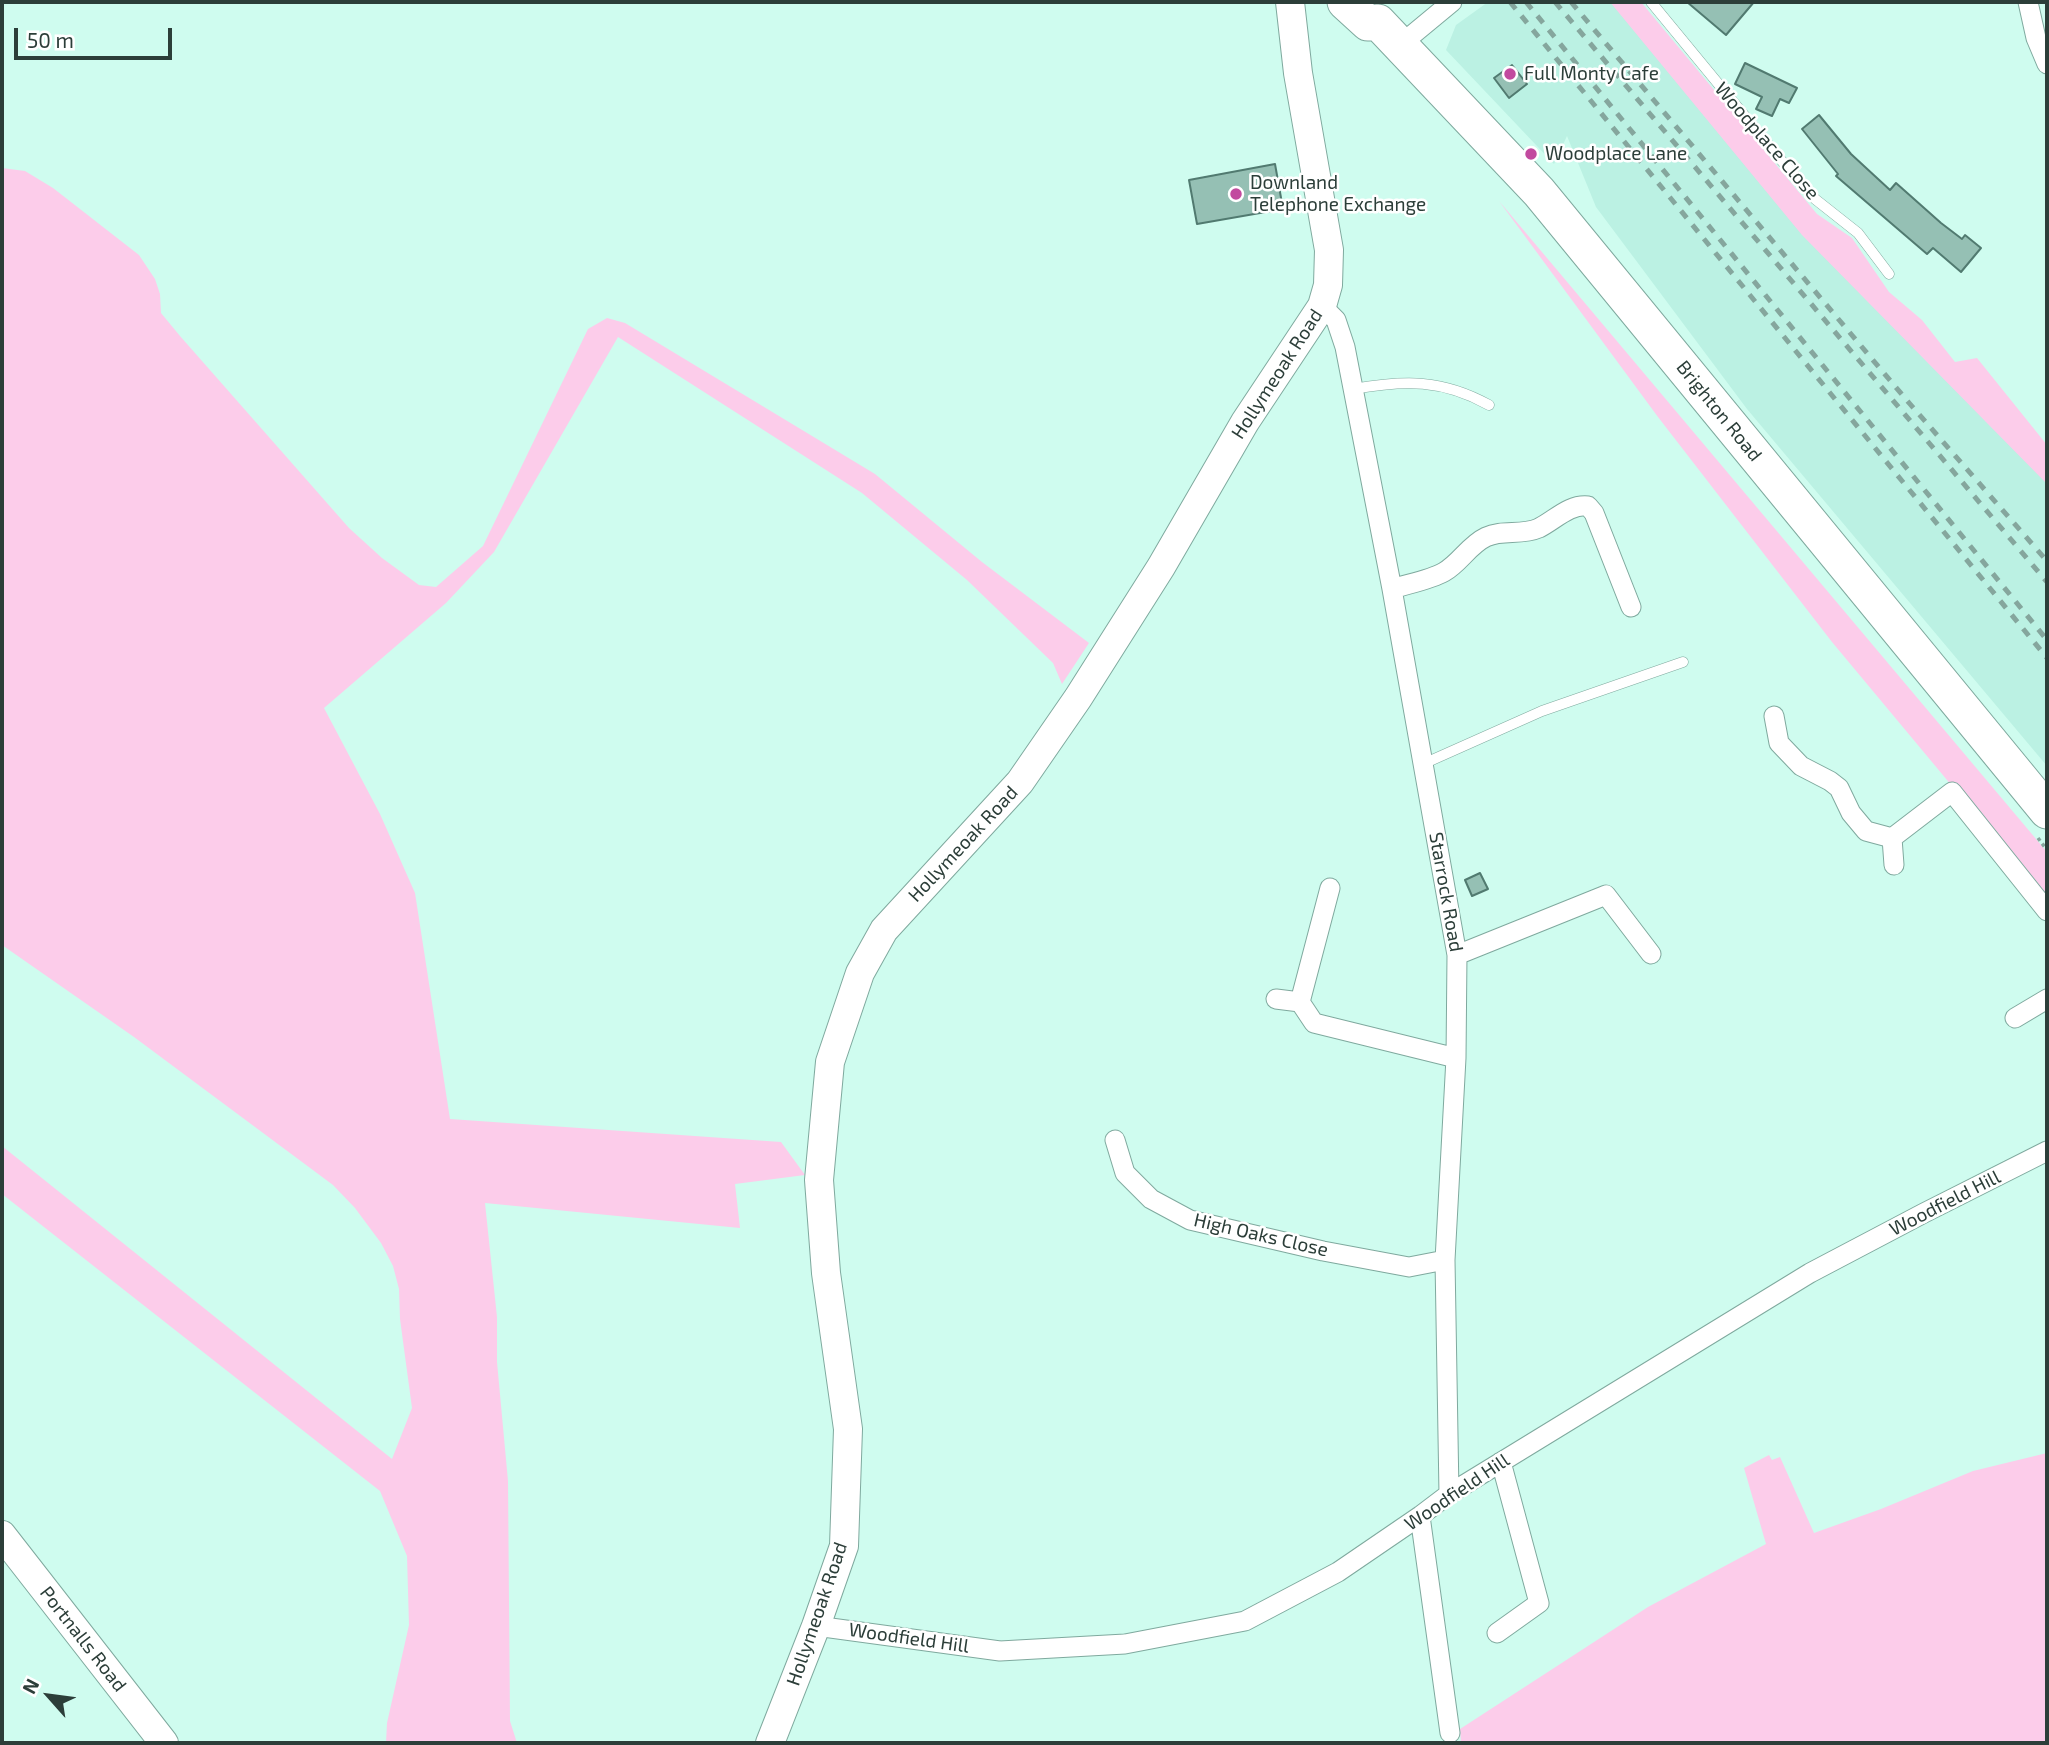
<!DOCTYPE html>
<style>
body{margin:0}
#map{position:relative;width:2049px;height:1745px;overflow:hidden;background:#cffcef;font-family:"Exo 2",sans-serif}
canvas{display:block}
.frame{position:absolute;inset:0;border:4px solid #2c3e39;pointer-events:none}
.north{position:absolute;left:14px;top:1661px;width:70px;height:70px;-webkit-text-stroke:5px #fff;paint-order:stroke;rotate:298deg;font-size:19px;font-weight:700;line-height:28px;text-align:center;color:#2c3e39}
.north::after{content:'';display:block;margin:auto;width:24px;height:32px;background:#2c3e39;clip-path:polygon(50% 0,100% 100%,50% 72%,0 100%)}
.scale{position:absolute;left:14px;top:28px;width:158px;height:32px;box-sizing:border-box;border:4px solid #2c3e39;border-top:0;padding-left:9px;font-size:21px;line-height:24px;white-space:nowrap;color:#2c3e39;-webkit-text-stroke:5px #fff;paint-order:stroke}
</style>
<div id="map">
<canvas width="2049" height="1745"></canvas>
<div class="frame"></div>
<div class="north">N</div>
<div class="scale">50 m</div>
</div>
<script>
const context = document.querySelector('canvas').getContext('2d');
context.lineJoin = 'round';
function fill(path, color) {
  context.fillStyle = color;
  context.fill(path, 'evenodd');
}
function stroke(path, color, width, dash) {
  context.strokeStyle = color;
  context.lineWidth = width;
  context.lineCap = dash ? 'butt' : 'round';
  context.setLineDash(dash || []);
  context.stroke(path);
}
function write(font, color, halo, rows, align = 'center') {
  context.font = font + ' "Exo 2",sans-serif';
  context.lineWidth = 5;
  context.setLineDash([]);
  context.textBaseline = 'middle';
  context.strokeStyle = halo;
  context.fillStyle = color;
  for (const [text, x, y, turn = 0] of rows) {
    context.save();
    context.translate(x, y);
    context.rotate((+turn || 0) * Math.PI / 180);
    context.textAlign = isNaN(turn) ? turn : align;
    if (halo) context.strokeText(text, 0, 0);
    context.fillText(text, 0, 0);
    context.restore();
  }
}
fill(new Path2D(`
 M1488 2H1614L2047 481V766L1747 409 1596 207 1567 136 1554 164 1446 50 1456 25Z`), '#bbf1e3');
fill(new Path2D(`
 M1610 2H1641L1817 214 1852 238 1889 292 1922 320 1955 362 1977 358 2047 445V484L1802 235Z
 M2 168 25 171 53 188 139 255 155 279 160 294 161 313 180 336 349 528 382 558 419 585 436 587 483 546 588 329 607 318 625 323 875 474 982 562 1089 643 1062 684 1053 663 967 580 862 493 618 337 494 552 446 603 324 708 380 814 415 893 450 1119 781 1142 805 1175 735 1184 740 1228 485 1203 497 1317V1362L508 1481 510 1721 517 1743H386L387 1723 409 1625 407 1556 380 1491 2 1194V1146L392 1459 412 1408 400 1319 399 1289 393 1266 381 1243 355 1208 333 1185 134 1037 2 945Z
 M1499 201 2047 852V900L1832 642 1658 417Z
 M2047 1453V1743H1461L1460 1729 1648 1607 1766 1544 1744 1468 1769 1455 1772 1460 1780 1457 1814 1533 1881 1509 1973 1471Z`), '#fcccea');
const building = new Path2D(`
 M1687 2H1754L1726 35Z
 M1745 63 1797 88 1789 103 1780 99 1772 116 1756 109 1762 97 1735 84Z
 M1512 65 1527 84 1509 98 1494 78Z
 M1819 115 1851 154 1890 190 1896 183 1941 223 1962 239 1965 235 1981 248 1961 272 1933 248 1927 254 1836 176 1838 174 1802 129Z
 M1275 164 1283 209 1197 224 1189 180Z
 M1480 873 1488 889 1472 896 1465 880Z`);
fill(building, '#95c0b4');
stroke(building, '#517a70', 2);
const lane = new Path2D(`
 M1651 2 1781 160 1815 199 1858 233 1889 274
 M1353 389C1405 380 1442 379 1489 405
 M1423 764 1542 711 1683 662`);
const street = new Path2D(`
 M2028 2 2036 38 2047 64
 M1400 45 1452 2
 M1322 306 1336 320 1345 347 1392 589 1457 955 1456 1058 1445 1260 1449 1494
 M1392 589C1407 584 1430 580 1444 572 1460 563 1469 545 1486 537 1503 529 1521 536 1539 528 1555 520 1569 504 1588 506L1594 513 1631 607
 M1774 716 1779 743 1801 766 1830 781 1839 788 1851 813 1866 831 1892 838 1952 792 2047 911
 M1892 838 1894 865
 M1330 888 1300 1002 1314 1023 1456 1058
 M1457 955 1606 895 1651 954
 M1276 999 1300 1002
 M2015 1018 2047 999
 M1115 1140 1125 1173 1151 1199 1190 1220 1323 1251 1409 1267 1445 1260
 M1420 1516 1450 1733
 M816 1626 1000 1651 1125 1644 1245 1621 1338 1572 1420 1516 1449 1494 1810 1273 1924 1213 2047 1151
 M1497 1633 1539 1603 1501 1462`);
const secondary = new Path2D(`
 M2 1535 164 1743
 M770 1743 816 1626 844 1546 848 1429 826 1273 819 1180 830 1062 860 973 884 930 1020 782 1078 698 1161 567 1245 422 1322 306 1328 285 1329 250 1298 73 1290 2`);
const highway = new Path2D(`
 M1345 2 1368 23 1378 22
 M1378 22 1539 192 2047 811`);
stroke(lane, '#7fa99e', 11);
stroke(street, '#7fa99e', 21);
stroke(secondary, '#7fa99e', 30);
stroke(highway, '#7fa99e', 37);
stroke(new Path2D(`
 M2038 838 2047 850`), '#86a69d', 3.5, [3.5, 3.5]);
stroke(lane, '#fff', 10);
stroke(street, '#fff', 19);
stroke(secondary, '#fff', 28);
stroke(highway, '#fff', 35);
stroke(new Path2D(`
 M1510 2 2047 658
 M1526 2 2047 640
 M1555 2 2047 582
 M1571 2 1910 404 2047 561`), '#85a69d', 5, [9, 9]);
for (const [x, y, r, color] of [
 [1510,74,7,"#c24a9f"],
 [1531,154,7,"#c24a9f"],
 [1236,194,7,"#c24a9f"]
]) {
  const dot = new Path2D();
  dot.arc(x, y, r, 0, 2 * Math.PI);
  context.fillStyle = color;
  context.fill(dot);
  stroke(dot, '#fff', 2.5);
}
write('19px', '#2c3e39', '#fff', [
 ["Full Monty Cafe",1524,74],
 ["Woodplace Lane",1545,154],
 ["Downland",1250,183],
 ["Telephone Exchange",1250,205]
], 'left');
write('19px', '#2c3e39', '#fff', [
 ["Woodplace Close",1767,141,49],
 ["Hollymeoak Road",1277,374,-57],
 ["Brighton Road",1719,411,51],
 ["Hollymeoak Road",963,844,-47],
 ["Starrock Road",1446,892,80],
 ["Woodfield Hill",1945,1203,-27],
 ["High Oaks Close",1261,1235,13],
 ["Woodfield Hill",1457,1492,-34],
 ["Hollymeoak Road",817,1614,-71],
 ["Woodfield Hill",909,1638,8],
 ["Portnalls Road",83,1639,52]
]);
</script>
